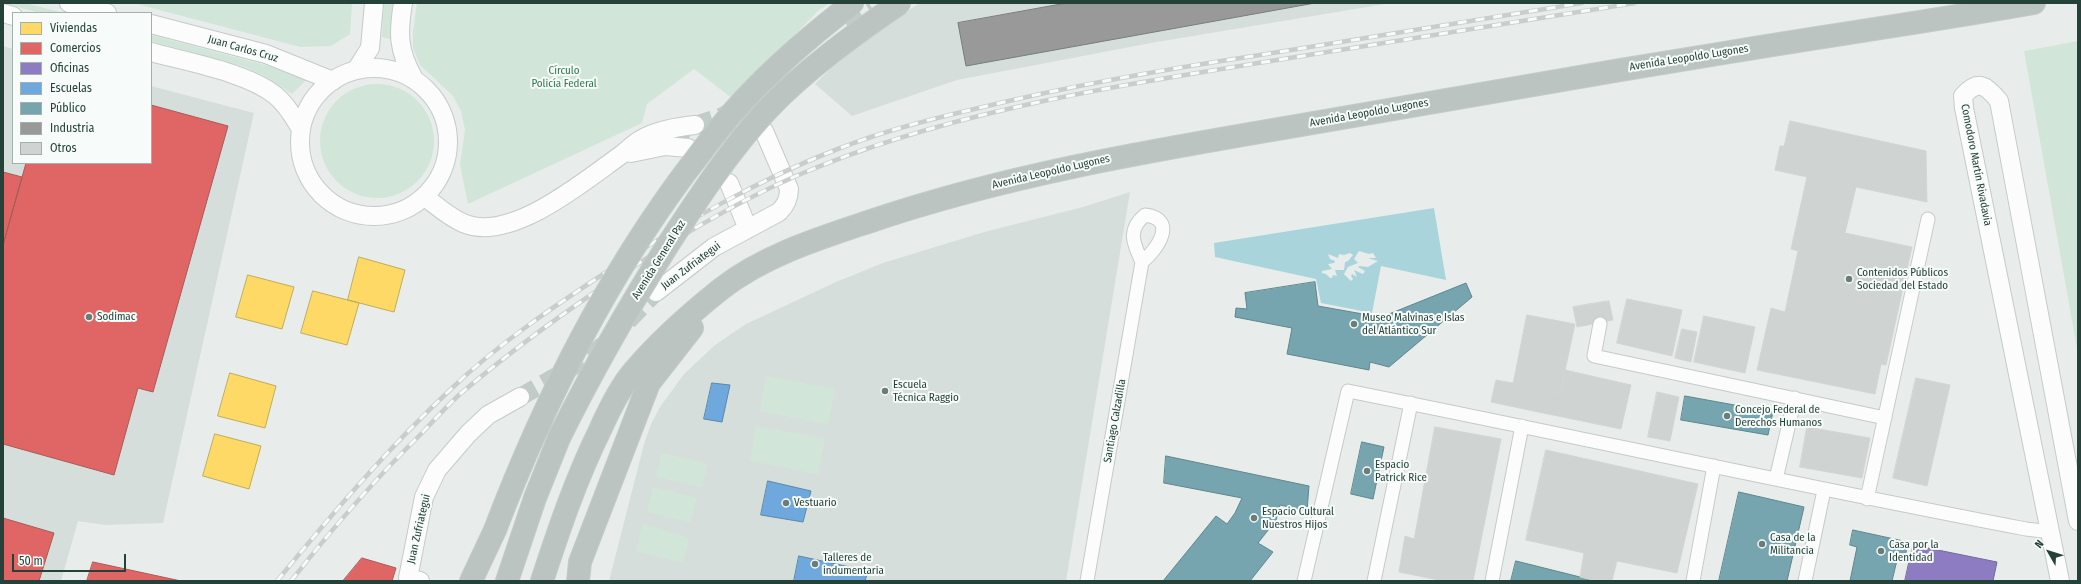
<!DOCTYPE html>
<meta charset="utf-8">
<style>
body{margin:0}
#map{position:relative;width:2081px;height:584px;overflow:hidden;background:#e8edeb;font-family:"Fira Sans Condensed",sans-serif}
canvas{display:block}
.frame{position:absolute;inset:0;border:4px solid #24423a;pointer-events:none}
.legend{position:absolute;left:12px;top:12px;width:140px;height:152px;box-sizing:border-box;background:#f7fbf9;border:1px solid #a3b1ad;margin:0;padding:5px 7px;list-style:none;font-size:12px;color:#24423a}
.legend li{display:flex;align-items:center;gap:8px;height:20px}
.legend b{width:20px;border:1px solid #a3b1ad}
.north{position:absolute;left:2029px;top:532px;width:40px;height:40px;-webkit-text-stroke:3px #f7fbf9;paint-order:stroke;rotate:309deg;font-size:11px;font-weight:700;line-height:16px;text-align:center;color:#24423a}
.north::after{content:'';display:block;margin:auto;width:14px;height:18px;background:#24423a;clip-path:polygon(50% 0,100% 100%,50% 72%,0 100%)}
.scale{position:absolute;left:12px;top:554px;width:114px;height:18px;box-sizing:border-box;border:2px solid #24423a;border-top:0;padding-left:5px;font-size:12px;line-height:14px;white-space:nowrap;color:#24423a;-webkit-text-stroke:3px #f7fbf9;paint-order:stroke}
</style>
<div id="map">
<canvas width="2081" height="584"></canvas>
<div class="frame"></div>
<ul class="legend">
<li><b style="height:11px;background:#ffd966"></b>Viviendas</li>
<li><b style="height:11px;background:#e06666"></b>Comercios</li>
<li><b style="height:11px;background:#8e7cc3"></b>Oficinas</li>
<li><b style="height:11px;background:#6fa8dc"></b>Escuelas</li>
<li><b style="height:11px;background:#76a5af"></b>Público</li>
<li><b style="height:11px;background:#999"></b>Industria</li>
<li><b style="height:11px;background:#cfd4d2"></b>Otros</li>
</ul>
<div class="north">N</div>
<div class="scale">50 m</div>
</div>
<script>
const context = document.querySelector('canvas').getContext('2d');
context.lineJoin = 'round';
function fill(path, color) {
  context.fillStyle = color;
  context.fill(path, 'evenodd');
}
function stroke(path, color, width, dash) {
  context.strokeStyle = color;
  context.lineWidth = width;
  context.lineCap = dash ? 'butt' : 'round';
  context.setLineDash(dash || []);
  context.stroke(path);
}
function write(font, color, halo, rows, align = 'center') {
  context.font = font + ' "Fira Sans Condensed",sans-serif';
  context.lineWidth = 4;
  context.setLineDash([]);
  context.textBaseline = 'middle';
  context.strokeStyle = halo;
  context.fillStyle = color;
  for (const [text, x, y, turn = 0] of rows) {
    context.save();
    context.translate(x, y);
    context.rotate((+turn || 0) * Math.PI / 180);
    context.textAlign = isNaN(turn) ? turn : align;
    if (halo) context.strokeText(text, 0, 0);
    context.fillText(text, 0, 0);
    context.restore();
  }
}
fill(new Path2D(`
 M919 3H1391L1151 43 957 80 852 116 815 84 838 61Z
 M3 46 13 49V163H151V86L254 113 163 523 105 525 78 521 61 581H3Z
 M1130 192 1066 581H609L644 444 651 424 660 407 684 374 715 345 746 324 836 282 883 263 984 232 1083 207Z`), '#d6dedb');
fill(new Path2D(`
 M3 3H25L64 13H40Z
 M133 3H352L350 34 331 46 300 47Z
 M384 3H393L390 39 382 37Z
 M417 3H830L819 10 733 99 694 69 647 104 642 123 468 204 460 165 465 130 461 111 453 96 420 65 413 48V32Z
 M151 35 269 66 306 80 292 94 265 76 245 67 151 41Z
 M2078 41V354L2024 51Z
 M320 141a57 57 0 1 1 114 0a57 57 0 1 1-114 0Z
 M766 376 835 389 828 424 760 411Z
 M756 426 825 439 818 474 750 461Z
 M662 453 707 464 702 487 656 477Z
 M653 487 697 498 690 522 647 512Z
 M643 524 689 538 683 563 636 551Z`), '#d1e6d8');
fill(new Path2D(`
 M1434 208 1446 280 1381 266 1372 313 1321 303 1316 279 1215 257 1214 243ZM1359 251 1369 254 1373 253 1376 258H1368L1378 261 1368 267 1359 266 1358 267 1365 271 1363 274 1354 270 1357 277 1352 274 1351 276 1353 279 1351 281 1344 274 1348 267 1358 263 1354 259ZM1350 253 1353 255 1348 261 1345 262 1344 270H1335L1337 276 1333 275 1332 278H1330L1326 274 1322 273V271L1332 269 1328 264 1334 263 1335 261 1330 259 1328 254 1338 258 1339 254 1344 255Z`), '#a9d4db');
const homes = new Path2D(`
 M359 257 405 270 394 312 348 300Z
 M248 275 294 287 282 329 236 317Z
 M313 291 359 303 347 345 301 333Z
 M230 373 276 386 265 428 218 416Z
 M215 434 261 446 249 489 203 476Z`);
fill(homes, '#ffd966');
stroke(homes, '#bdac59', 1);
const shops = new Path2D(`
 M151 105 228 126 153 392 138 388 114 475 3 444V245L26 163H151Z
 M3 172 22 177 3 245Z
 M3 518 54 533 39 581H3Z
 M362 558 396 568 392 581H343Z
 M93 562 181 581H87Z`);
fill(shops, '#e06666');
stroke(shops, '#a85b59', 1);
const offices = new Path2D(`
 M1913 545 1997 562 1993 581H1905Z`);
fill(offices, '#8e7cc3');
stroke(offices, '#6e6b9a', 1);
const schools = new Path2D(`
 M712 383 730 385 722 422 704 419Z
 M768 481 811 491 803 522 761 515Z
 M799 556 868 571 865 581H794Z`);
fill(schools, '#6fa8dc');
stroke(schools, '#5889ab', 1);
const public = new Path2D(`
 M1315 282 1318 306 1391 319 1389 314 1466 283 1472 297 1389 367 1370 362 1369 370 1287 354 1292 328 1235 317 1236 308 1247 309 1245 293Z
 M1685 396 1773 412 1768 435 1681 420Z
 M1362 442 1384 447 1373 499 1351 494Z
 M1166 456 1309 486 1307 511 1280 505 1276 520 1258 543 1273 552 1250 581H1163L1216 516 1227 524 1235 513 1242 498 1164 483Z
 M1739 492 1804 507 1787 581H1719Z
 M1853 530 1908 542 1905 557 1898 556 1892 581H1850L1857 547 1850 545Z
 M1516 561 1580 577 1597 581H1511Z`);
fill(public, '#76a5af');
stroke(public, '#5d878c', 1);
const industry = new Path2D(`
 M1067 3H1315L966 66 958 23Z`);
fill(industry, '#999');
stroke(industry, '#767f7c', 1);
const building = new Path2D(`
 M1790 121 1926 151 1927 202 1856 187 1845 233 1912 247 1886 365 1881 364 1875 394 1757 370 1771 308 1785 312 1798 251 1791 249 1807 177 1775 170 1780 146H1784Z
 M1627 299 1682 310 1672 356 1617 343Z
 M1609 301 1613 320 1577 327 1573 307Z
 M1527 315 1575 324 1560 394 1547 391 1543 413 1491 402 1496 380 1513 383Z
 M1704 316 1755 327 1745 373 1694 362Z
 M1682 329 1697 332 1691 362 1675 358Z
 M1565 370 1631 385 1621 429 1543 413 1547 391 1560 394Z
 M1916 378 1950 385 1927 486 1893 478Z
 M1657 392 1679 397 1670 441 1648 437Z
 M1435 427 1501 439 1473 581H1443L1399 572 1405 536 1414 539Z
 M1807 427 1870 438 1862 478 1800 467Z
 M1546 450 1698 484 1677 573 1617 561 1612 581H1597L1580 577 1584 553 1526 540Z`);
fill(building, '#cfd4d2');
stroke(building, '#d1d6d4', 1);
stroke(new Path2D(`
 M695 125 722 135 750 132`), '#c1cbc8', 13, [13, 6]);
stroke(new Path2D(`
 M843 19 869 3
 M695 125 721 117 734 110
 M672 128 688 148 727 182
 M628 321 656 292
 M520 397 590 357 605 343`), '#c1cbc8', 18, [18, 9]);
const street = new Path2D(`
 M1600 324 1594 356 1885 418
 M1776 479 1795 398
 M1867 499 1928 219
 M1087 581 1142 262C1133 243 1127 230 1145 215 1178 219 1158 249 1142 262
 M1304 581 1348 391C1574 436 1799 486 2026 529L2051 532
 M1374 581 1411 403
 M1492 581 1522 426
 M1693 581 1714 466
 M1805 581 1824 490`);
const secondary = new Path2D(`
 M69 3 107 13
 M403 3C398 33 398 50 413 77
 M3 13 13 16
 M151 24 266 54 333 81
 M151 52C187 62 246 72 275 95 285 103 292 114 299 126
 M300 142a74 74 0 1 1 148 0a74 74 0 1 1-148 0Z
 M356 70 370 48 374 3
 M631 153 665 146 688 148
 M729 183 748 229
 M425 197C437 206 449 217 463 223 510 244 584 181 621 155 628 150 633 144 640 140 657 130 677 127 695 125
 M656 292 714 247 779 212C786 205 789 199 789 189L764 131
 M420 581 408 578 424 497 437 470 468 434 488 415 520 397
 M2060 581 1964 108 1963 96C1978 79 1986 85 1999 101L2078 521`);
const highway = new Path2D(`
 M471 581 495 530
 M507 581 535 498 559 438
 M542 581C559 529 576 479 600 430 609 410 620 387 634 371 659 341 691 313 721 289 763 256 817 239 868 222 1003 176 1143 152 1284 128 1432 102 1581 76 1730 52 1831 35 1933 21 2034 3
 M578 581 580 562 649 383 692 328`);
stroke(street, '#c5cac8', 15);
stroke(secondary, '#c3cbc8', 20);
stroke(highway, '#c3ccc9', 24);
stroke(street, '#fcfcfc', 13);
stroke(secondary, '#fcfcfc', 18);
stroke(highway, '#bcc4c2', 22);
const rail = new Path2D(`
 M277 581C332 514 388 448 451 389 499 343 556 305 611 269 693 217 777 169 868 138 906 125 944 116 983 107 1074 85 1167 69 1260 55 1367 38 1475 20 1582 3
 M291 581C332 529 375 479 422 433 434 420 446 407 459 395 513 349 571 307 630 269 683 234 737 202 796 176 940 114 1098 89 1252 64 1380 44 1507 23 1635 3`);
stroke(rail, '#c9cdcc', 4.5);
stroke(rail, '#f7fbf9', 3, [9]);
const highwayBridge = new Path2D(`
 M559 438C593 369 628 308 669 243 699 197 729 151 766 111 805 70 853 35 900 3
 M495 530C543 404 604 282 685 173 701 153 716 131 733 112 769 71 810 36 853 3`);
stroke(highwayBridge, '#c3ccc9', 24, []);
stroke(highwayBridge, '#bcc4c2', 22);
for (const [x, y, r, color] of [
 [1849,279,4,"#697e78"],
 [89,317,4,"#697e78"],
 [1354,324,4,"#697e78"],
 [885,391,4,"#697e78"],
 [1727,416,4,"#697e78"],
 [1367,471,4,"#697e78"],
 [786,503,4,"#697e78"],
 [1254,518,4,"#697e78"],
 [1762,544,4,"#697e78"],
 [1881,551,4,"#697e78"],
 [815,564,4,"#697e78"]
]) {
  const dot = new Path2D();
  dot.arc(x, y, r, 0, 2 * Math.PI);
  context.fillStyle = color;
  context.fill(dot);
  stroke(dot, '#f7fbf9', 1.5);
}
write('11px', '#24423a', '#f7fbf9', [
 ["Juan Carlos Cruz",243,49,16],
 ["Avenida Leopoldo Lugones",1689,58,-9],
 ["Avenida Leopoldo Lugones",1369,113,-10],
 ["Comodoro Martín Rivadavia",1976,165,79],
 ["Avenida Leopoldo Lugones",1051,172,-13],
 ["Avenida General Paz",659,260,-58],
 ["Juan Zufriategui",691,266,-37],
 ["Santiago Calzadilla",1115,421,-80],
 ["Juan Zufriategui",419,529,-77]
]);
write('11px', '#2d7a4b', '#f7fbf9', [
 ["Círculo",564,71],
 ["Policía Federal",564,84]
]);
write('11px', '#24423a', '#f7fbf9', [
 ["Contenidos Públicos",1857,273],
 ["Sociedad del Estado",1857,286],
 ["Sodimac",97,317],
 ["Museo Malvinas e Islas",1362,318],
 ["del Atlántico Sur",1362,331],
 ["Escuela",893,385],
 ["Técnica Raggio",893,398],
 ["Concejo Federal de",1735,410],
 ["Derechos Humanos",1735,423],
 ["Espacio",1375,465],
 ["Patrick Rice",1375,478],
 ["Vestuario",794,503],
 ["Espacio Cultural",1262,512],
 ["Nuestros Hijos",1262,525],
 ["Casa de la",1770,538],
 ["Militancia",1770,551],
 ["Casa por la",1889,545],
 ["Identidad",1889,558],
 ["Talleres de",823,558],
 ["indumentaria",823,571]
], 'left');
</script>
